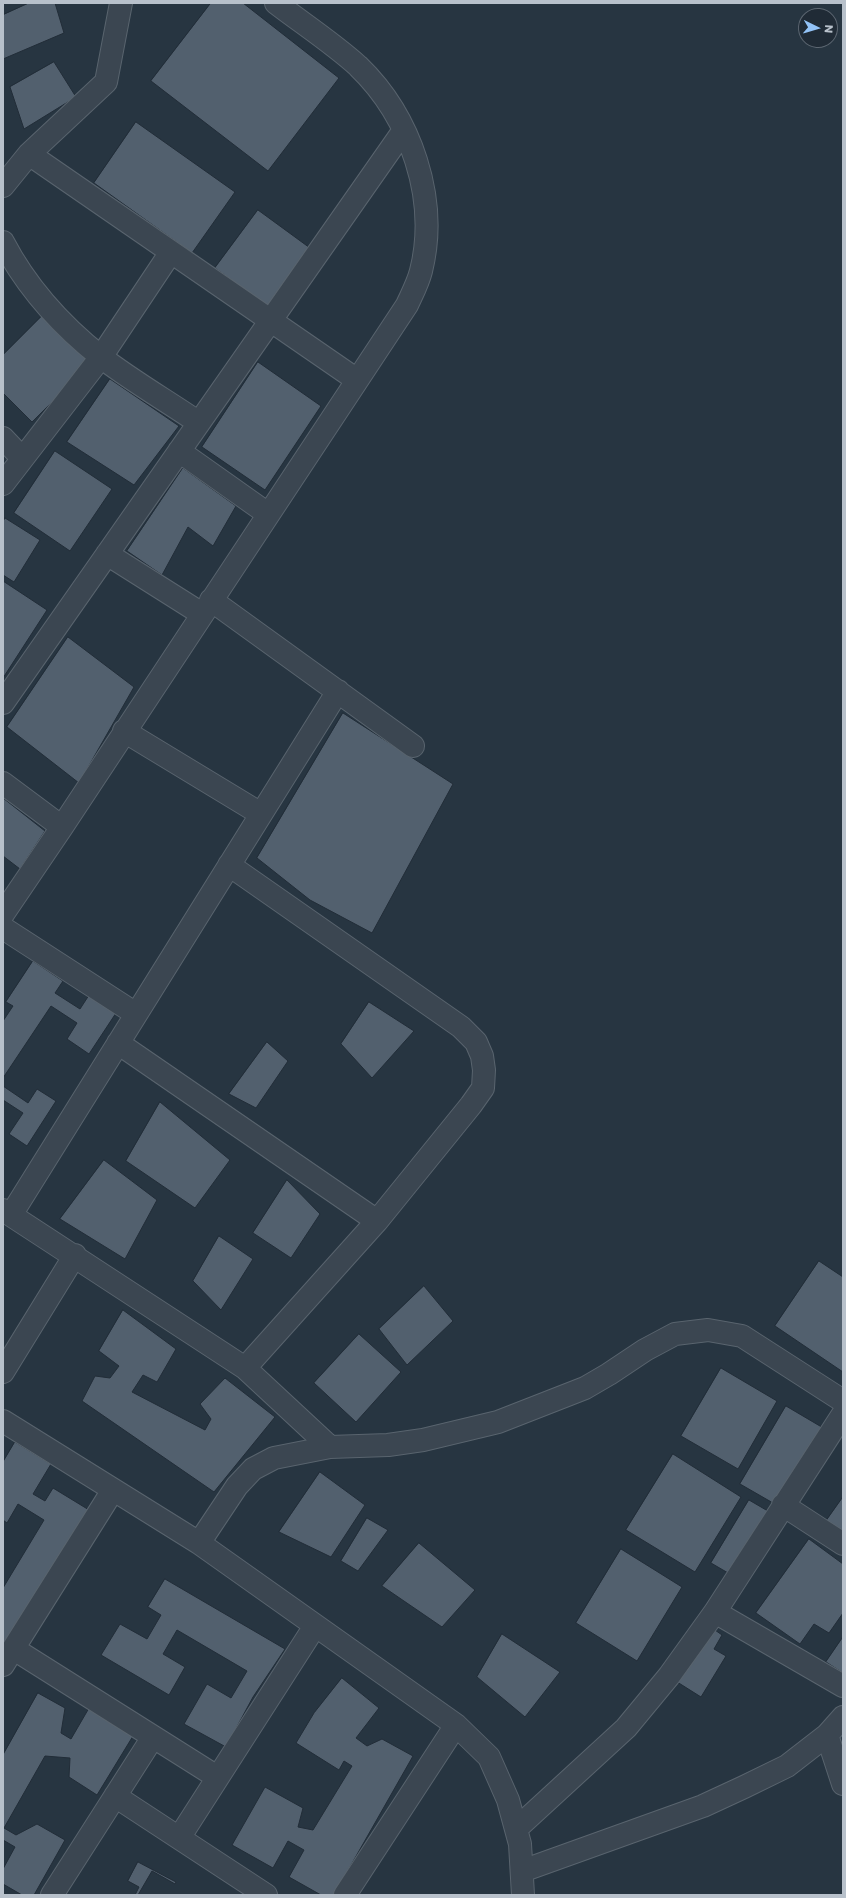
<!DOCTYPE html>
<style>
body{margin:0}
#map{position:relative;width:846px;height:1898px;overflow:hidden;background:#273541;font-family:Poppins,sans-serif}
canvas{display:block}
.frame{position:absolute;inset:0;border:4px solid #b8c1cb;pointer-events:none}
.north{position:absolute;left:798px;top:8px;width:40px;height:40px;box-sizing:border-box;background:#202b36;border:1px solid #5d6772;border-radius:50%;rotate:95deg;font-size:11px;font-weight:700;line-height:16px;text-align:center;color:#b8c1cb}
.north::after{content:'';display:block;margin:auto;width:14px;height:18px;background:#92c2f6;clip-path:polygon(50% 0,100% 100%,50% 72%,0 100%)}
</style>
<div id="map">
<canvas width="846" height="1898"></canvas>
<div class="frame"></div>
<div class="north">N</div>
</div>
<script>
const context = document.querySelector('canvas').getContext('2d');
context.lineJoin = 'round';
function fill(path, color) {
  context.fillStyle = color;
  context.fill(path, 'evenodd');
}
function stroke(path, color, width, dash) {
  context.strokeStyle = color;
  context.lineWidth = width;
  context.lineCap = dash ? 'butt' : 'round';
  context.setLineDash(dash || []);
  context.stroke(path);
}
const building = new Path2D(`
 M29 3H55L64 33 3 59V15Z
 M211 3H243L339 78 268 171 151 81Z
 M54 62 76 97 24 129 10 87Z
 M136 122 235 192 192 253 94 183Z
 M258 210 310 248 268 307 215 268Z
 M49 309 97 357 32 422 3 393V355Z
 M258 362 321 406 265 490 202 447Z
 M110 379 179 426 134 485 67 442Z
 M55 451 112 489 70 551 14 513Z
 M183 468 236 506 213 546 188 527 162 575 127 551Z
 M5 518 40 540 14 582 3 575V522Z
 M3 581 47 610 3 678Z
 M68 637 134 687 79 783 7 727Z
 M343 713 453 784 372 933 310 900 257 858Z
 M3 798 45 831 20 869 3 856Z
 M33 961 63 981 55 993 80 1009 91 992 118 1010 89 1054 67 1039 77 1023 51 1006 3 1078V1021L13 1006 6 1002Z
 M369 1002 414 1031 372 1078 341 1044Z
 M267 1042 288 1061 256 1108 229 1094Z
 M3 1086 28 1103 37 1089 56 1101 27 1146 9 1134 23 1113 3 1100Z
 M160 1102 230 1160 195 1208 126 1161Z
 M104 1160 157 1200 125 1259 60 1219Z
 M287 1180 320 1214 291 1258 253 1233Z
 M219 1236 253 1259 221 1310 193 1281Z
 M819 1261 843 1277V1372L775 1326Z
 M424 1286 453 1321 407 1365 379 1329Z
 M123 1310 176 1349 157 1382 143 1375 132 1392 205 1430 211 1419 200 1404 225 1378 275 1417 214 1492 82 1401 95 1376 110 1378 119 1366 99 1351Z
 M359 1334 401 1372 356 1422 314 1383Z
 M721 1368 777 1401 738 1469 681 1436Z
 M786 1406 825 1429 780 1507 740 1484Z
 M15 1442 51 1464 33 1494 45 1501 53 1488 94 1513 3 1655V1588L44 1520 18 1504 7 1523 3 1520V1462Z
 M673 1454 741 1497 695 1572 626 1530Z
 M320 1472 365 1505 331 1557 279 1532Z
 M843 1497V1537L824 1524Z
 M749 1500 773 1514 735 1577 711 1563Z
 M367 1518 388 1530 358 1571 341 1561Z
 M809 1539 843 1564V1613L829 1633 814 1624 800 1644 756 1613Z
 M419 1543 475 1590 442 1627 382 1586Z
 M621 1549 682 1587 637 1661 576 1623Z
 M165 1579 285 1649 253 1697 226 1747 184 1724 207 1684 231 1698 247 1671 177 1630 163 1654 185 1667 169 1695 101 1655 120 1624 147 1639 161 1615 148 1607Z
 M708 1625 722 1635 714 1649 726 1656 701 1697 674 1680Z
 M502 1634 560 1672 525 1717 477 1677Z
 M843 1637V1673L826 1662Z
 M342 1678 379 1708 356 1738 367 1746 382 1739 413 1756 334 1895H321L289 1877 304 1850 288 1841 273 1868 232 1845 265 1787 303 1808 298 1827 313 1830 352 1766 344 1761 339 1770 296 1743 314 1713Z
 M38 1693 65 1708 61 1733 71 1739 89 1708 133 1736 97 1795 69 1777 70 1758 45 1756 4 1828 16 1835 37 1824 65 1840 34 1895H22L3 1884V1869L15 1847 3 1840V1755Z
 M138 1862 176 1882 175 1884 152 1871 138 1895H135L139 1887 128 1881Z`);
fill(building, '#52606e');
stroke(building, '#222d38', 1);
const minor = new Path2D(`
 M29 154 357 380
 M3 186 29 154 106 82 121 3
 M3 242C26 286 62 326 101 357 132 381 167 401 199 423
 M3 438 22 458
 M179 451 268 514
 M3 484 101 357 171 252
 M107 554 202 614
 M211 600 413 746
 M3 703 404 130
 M124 731 261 814
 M3 783 62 827
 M229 865 461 1027 476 1042 482 1056 484 1070 483 1088 471 1105 377 1221 245 1368
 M3 914 62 827 407 305C412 294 418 283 421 271 439 199 411 117 358 66 334 44 302 23 276 3
 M3 928 136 1014
 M118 1043 377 1221
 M3 1210 245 1368 330 1447
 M11 1215 338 691
 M3 1372 75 1255
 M3 1421 199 1543 456 1725 489 1757 508 1800 520 1844 523 1895
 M783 1505 843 1544
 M199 1543 237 1486 253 1469 274 1458 330 1447 388 1445 423 1440 498 1422 585 1388 609 1374 645 1350 675 1334 708 1330 742 1336 843 1401
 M715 1612 843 1686
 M14 1649 217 1777
 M3 1665 113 1490
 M827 1735 843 1784
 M115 1796 266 1895
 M516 1829 626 1728 669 1676 715 1612 843 1414
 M179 1838 315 1626
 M522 1871 703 1806 744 1787 787 1766 827 1735 843 1717
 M52 1895 153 1737
 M345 1895 456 1725`);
stroke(minor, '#59646e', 24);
stroke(minor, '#3b4651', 22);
</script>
